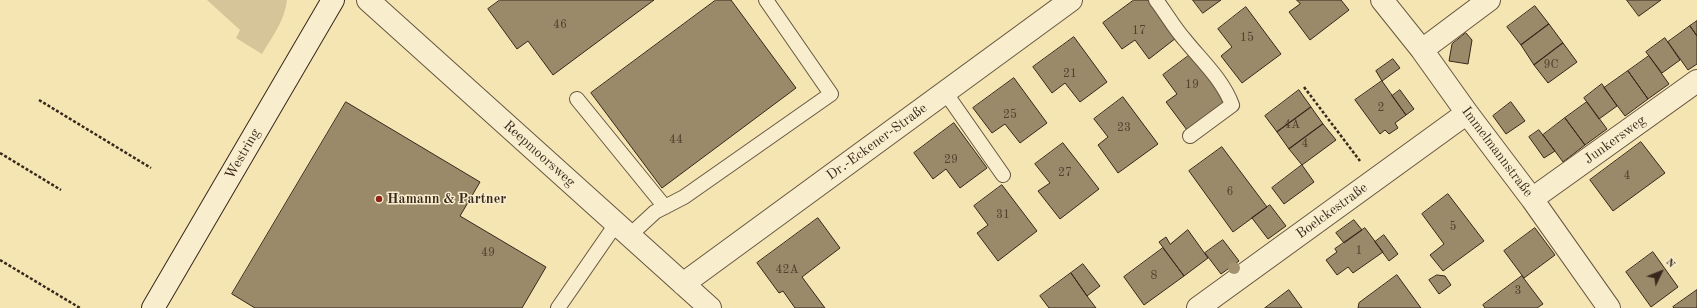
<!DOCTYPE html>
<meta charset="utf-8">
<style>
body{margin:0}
#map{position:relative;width:1697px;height:308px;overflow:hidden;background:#f5e5b2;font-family:"Old Standard TT",serif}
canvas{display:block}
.north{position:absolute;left:1641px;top:252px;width:40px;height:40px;-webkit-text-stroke:3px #f8eecd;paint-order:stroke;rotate:47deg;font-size:11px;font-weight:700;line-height:16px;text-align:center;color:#38271b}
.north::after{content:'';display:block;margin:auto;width:14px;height:18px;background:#38271b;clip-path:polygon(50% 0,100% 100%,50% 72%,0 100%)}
</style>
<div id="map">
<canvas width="1697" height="308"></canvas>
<div class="north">N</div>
</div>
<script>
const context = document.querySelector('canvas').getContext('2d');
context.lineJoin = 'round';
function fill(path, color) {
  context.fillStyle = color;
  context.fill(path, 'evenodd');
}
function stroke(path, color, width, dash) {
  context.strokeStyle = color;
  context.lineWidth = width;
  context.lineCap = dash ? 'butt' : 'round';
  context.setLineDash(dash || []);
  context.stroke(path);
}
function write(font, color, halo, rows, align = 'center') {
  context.font = font + ' "Old Standard TT",serif';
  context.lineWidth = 3;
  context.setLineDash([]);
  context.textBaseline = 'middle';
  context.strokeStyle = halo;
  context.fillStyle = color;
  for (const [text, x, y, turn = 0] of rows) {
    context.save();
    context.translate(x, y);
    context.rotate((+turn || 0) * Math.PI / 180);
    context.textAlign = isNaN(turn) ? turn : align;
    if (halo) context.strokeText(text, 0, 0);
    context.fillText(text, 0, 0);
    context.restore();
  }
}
fill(new Path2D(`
 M207 0H287C285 20 272 37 262 54L236 38 240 30Z`), '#d5c598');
const building = new Path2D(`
 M500 0H654L553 75 528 41 517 49 488 9Z
 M716 0H731L796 88 662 188 591 93Z
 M1134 0H1148L1176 38 1149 59 1135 40 1122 49 1103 23Z
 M1193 0H1221L1203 13Z
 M1297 0H1341L1349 10 1310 40 1289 12 1300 4Z
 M1627 0H1661L1639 16Z
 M1535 6 1549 24 1521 45 1507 27Z
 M1246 7 1281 54 1242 83 1221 56 1232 47 1218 29Z
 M1697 21V36L1690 26Z
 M1549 24 1563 43 1534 65 1521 45Z
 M1690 26 1697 36V64L1688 70 1668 42Z
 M1466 33 1472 40 1468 64 1449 61 1452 44Z
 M1074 37 1107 82 1080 102 1065 83 1052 93 1033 67Z
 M1665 38 1680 60 1662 73 1646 52Z
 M1563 43 1577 62 1548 83 1534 65Z
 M1191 54 1226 101 1187 130 1166 102 1177 94 1163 75Z
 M1649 56 1669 84 1648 99 1628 71Z
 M1393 59 1400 68 1382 81 1376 71Z
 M1628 71 1648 99 1625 116 1604 88Z
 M1014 78 1047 123 1020 143 1005 124 992 133 973 108Z
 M1382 81 1406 115 1395 123 1398 128 1389 134 1385 130 1380 134 1355 100Z
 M1602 84 1617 106 1599 119 1584 98Z
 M1299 90 1311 107 1277 132 1265 116Z
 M1400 90 1414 109 1406 115 1392 96Z
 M1123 97 1158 144 1118 173 1098 145 1108 137 1094 119Z
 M346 102 480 182 460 216 546 267 522 308H255L232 294Z
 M1511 102 1525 121 1506 134 1493 116Z
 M1587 102 1607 129 1585 145 1565 118Z
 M1311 107 1323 124 1289 149 1277 132Z
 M1565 118 1585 145 1563 162 1543 135Z
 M954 123 987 168 960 188 946 169 933 179 914 153Z
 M1323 124 1336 140 1302 165 1289 149Z
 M1539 130 1555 151 1544 158 1529 137Z
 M1641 142 1665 173 1613 211 1590 180Z
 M1063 143 1099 189 1060 219 1038 191 1050 183 1035 164Z
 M1222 147 1267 207 1233 232 1189 171Z
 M1302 165 1314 182 1284 204 1272 188Z
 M1002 185 1037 231 998 261 977 233 988 225 974 206Z
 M1448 194 1484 241 1443 271 1430 255 1444 244 1422 214Z
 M1270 205 1286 226 1268 239 1252 218Z
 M818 218 840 248 802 277 825 308H795L783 291 779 293 757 263Z
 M1354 220 1362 230 1344 243 1336 233Z
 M1365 228 1383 252 1353 273 1348 267 1337 275 1326 260 1337 252 1335 249Z
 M1535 228 1555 255 1524 278 1504 251Z
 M1188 230 1208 258 1184 276 1159 242 1166 237 1170 244Z
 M1384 235 1398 254 1389 261 1375 242Z
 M1223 240 1239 261 1221 274 1205 253Z
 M1163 248 1184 276 1144 305 1124 277Z
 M1653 252 1678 287 1651 307 1626 272Z
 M1083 264 1100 286 1087 296 1071 273Z
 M1071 273 1087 296 1096 308H1049L1040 296Z
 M1397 275 1421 308H1358L1359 303Z
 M1437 275 1445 276 1451 285 1439 294 1429 280Z
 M1522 276 1543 304 1537 308H1485L1483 305Z
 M1289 290 1302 308H1265Z
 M1697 290V308H1674L1673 307Z`);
fill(building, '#9a8a6a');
stroke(building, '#38271b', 1);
const service = new Path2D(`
 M1156 0C1166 13 1174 28 1185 40 1201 60 1223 80 1232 105L1190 136
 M945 92 1003 175
 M577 99 665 207
 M629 236 655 212 684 197 831 94 766 0
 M558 308 616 224`);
const minor = new Path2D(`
 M368 0 710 308
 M1382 0 1422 50 1467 113 1532 199 1609 308
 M1422 50 1489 0
 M1532 199 1697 81
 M683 284 1071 0
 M1198 308 1467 113`);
const secondary = new Path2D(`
 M153 308 333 0`);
stroke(service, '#675641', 16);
stroke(minor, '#675641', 24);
stroke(secondary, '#38271b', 24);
stroke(new Path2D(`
 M1304 87 1360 161
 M39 100 151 168
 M0 153 61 190
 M0 260 80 308`), '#38271b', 2.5, [3, 2]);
stroke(service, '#f8eecd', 14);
stroke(minor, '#f8eecd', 22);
stroke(secondary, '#f8eecd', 22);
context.fillStyle = '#a29270';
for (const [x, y] of [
 [1234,268]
]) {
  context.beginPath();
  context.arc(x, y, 6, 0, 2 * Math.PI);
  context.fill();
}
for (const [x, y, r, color] of [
 [379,199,4,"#8f2418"]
]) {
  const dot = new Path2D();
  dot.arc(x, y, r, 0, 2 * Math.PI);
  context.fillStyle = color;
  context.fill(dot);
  stroke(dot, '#f8eecd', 1.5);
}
write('12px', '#50402f', null, [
 ["46",560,25],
 ["17",1139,31],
 ["15",1247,38],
 ["9C",1551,65],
 ["21",1070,74],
 ["19",1192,85],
 ["2",1381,108],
 ["25",1010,115],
 ["4A",1292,125],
 ["23",1124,128],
 ["44",676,140],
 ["4",1305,144],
 ["29",951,160],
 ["27",1065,173],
 ["4",1627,176],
 ["6",1230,192],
 ["31",1003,215],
 ["5",1453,227],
 ["1",1359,251],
 ["49",488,253],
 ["42A",787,270],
 ["8",1154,276],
 ["3",1518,291]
]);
write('14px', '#38271b', '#f8eecd', [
 ["Junkersweg",1615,140,-36],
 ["Dr.-Eckener-Straße",877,142,-36],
 ["Immelmannstraße",1497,152,53],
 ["Westring",243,154,-60],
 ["Reepmoorsweg",539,154,42],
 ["Boelckestraße",1332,211,-36]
]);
write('bold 14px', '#38271b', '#f8eecd', [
 ["Hamann & Partner",387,199]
], 'left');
</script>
